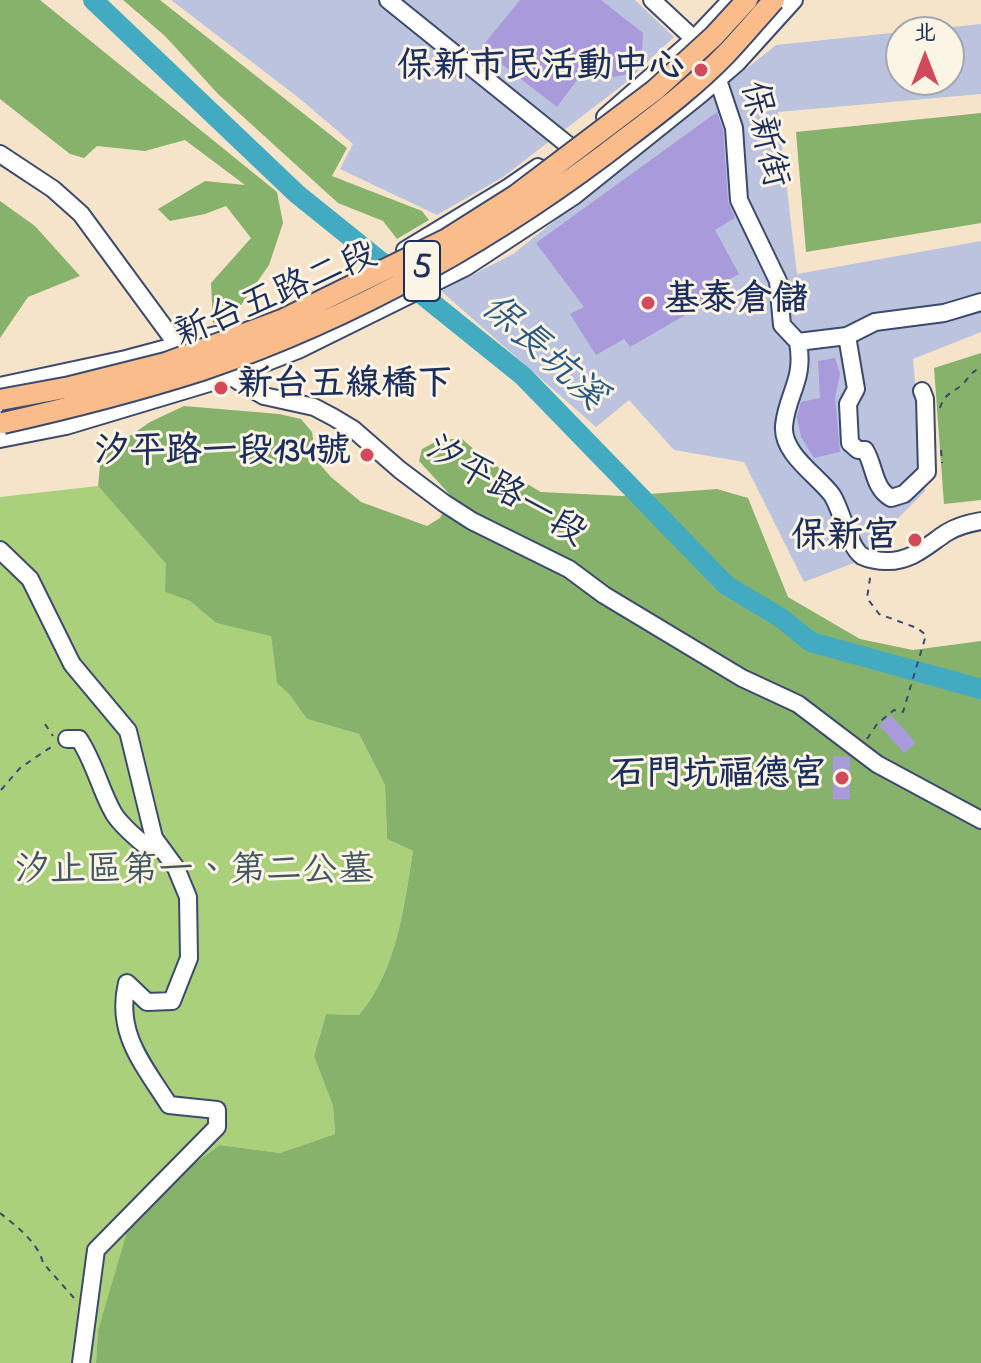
<!DOCTYPE html>
<meta charset="utf-8">
<style>
body{margin:0}
#map{position:relative;width:981px;height:1363px;overflow:hidden;background:#f6e4ca;font-family:"Indie Flower","LXGW WenKai TC",sans-serif}
canvas{display:block}
.north{position:absolute;left:885px;top:16px;width:80px;height:80px;box-sizing:border-box;background:#fcf5e5;border:2px solid #a2a6af;border-radius:50%;rotate:0deg;font-size:22px;font-weight:700;line-height:32px;text-align:center;color:#1b2f5e}
.north::after{content:'';display:block;margin:auto;width:28px;height:36px;background:#d1495b;clip-path:polygon(50% 0,100% 100%,50% 72%,0 100%)}
</style>
<div id="map">
<canvas width="981" height="1363"></canvas>
<div class="north">北</div>
</div>
<script>
const context = document.querySelector('canvas').getContext('2d');
context.lineJoin = 'round';
function fill(path, color) {
  context.fillStyle = color;
  context.fill(path, 'evenodd');
}
function stroke(path, color, width, dash) {
  context.strokeStyle = color;
  context.lineWidth = width;
  context.lineCap = dash ? 'butt' : 'round';
  context.setLineDash(dash || []);
  context.stroke(path);
}
function write(font, color, halo, rows, align = 'center') {
  context.font = font + ' "Indie Flower","LXGW WenKai TC",sans-serif';
  context.lineWidth = 6;
  context.setLineDash([]);
  context.textBaseline = 'middle';
  context.strokeStyle = halo;
  context.fillStyle = color;
  for (const [text, x, y, turn = 0] of rows) {
    context.save();
    context.translate(x, y);
    context.rotate((+turn || 0) * Math.PI / 180);
    context.textAlign = isNaN(turn) ? turn : align;
    if (halo) context.strokeText(text, 0, 0);
    context.fillText(text, 0, 0);
    context.restore();
  }
}
fill(new Path2D(`
 M171 0H635L674 37 624 84 503 177 437 215 340 169 353 144 299 98Z
 M981 24V94L778 112 797 274 981 241V332L913 359 925 491 854 563 804 582 744 462 674 450 629 400 596 427 441 291 513 254 776 45 901 32V80H949V32H904Z`), '#bbc3de');
fill(new Path2D(`
 M98 486 166 564V592L190 601 216 623 271 635 277 682 289 694 307 719 359 734 385 785 387 839 413 851C404 907 397 970 359 1015L326 1014 314 1056 333 1106 335 1134 280 1153 220 1145 98 1331 96 1363H0V497Z`), '#aad07b');
fill(new Path2D(`
 M0 0H40L277 192 283 223 269 265 233 317 213 323 211 283 251 238 226 206 205 214 170 221 158 209 205 181 245 185 185 140 145 151 97 146 84 158 70 154 0 99Z
 M123 0H160L347 148 332 176 422 211 429 220 397 239 383 221 338 203 218 94 165 36Z
 M981 113V223L806 252 796 132Z
 M0 201 35 226 80 276 28 297 0 338Z
 M981 353V500L944 504 934 368Z
 M184 406 279 414 301 419 312 432 316 460 331 477 361 502 427 526 440 518 451 496 419 461 422 449 441 439H462L489 462 541 492 622 496 717 489 748 498 788 597 860 639 913 650 981 641V1363H96L98 1331 134 1208 220 1145 280 1153 335 1134 333 1106 314 1056 326 1014 359 1015C397 970 404 907 413 851L387 839 385 785 359 734 307 719 289 694 277 683 271 636 216 623 190 601 165 592 166 564 98 486 101 456 150 422Z`), '#87b26b');
stroke(new Path2D(`
 M93 0 297 194 523 376 726 585 781 618 811 642 981 689`), '#42abc2', 20);
fill(new Path2D(`
 M520 0H601L643 33 642 53 628 74 614 77 606 76 589 64 557 107 481 48Z
 M717 112 723 130 728 201 735 218 715 230 739 274 720 284 725 292 630 347 624 339 596 355 570 314 584 307 536 243Z
 M835 358 840 374 835 398 840 452 814 458 801 437 797 417 801 402 820 398 818 361Z
 M891 715 916 743 904 753 879 725Z
 M833 756 850 757V799H833Z`), '#a99adc');
const minor = new Path2D(`
 M388 0 568 145
 M652 0 694 39 718 80 734 128 739 200 778 281 782 325 798 342 847 336 875 322 944 313 981 302
 M605 117 694 39 731 0
 M0 154 53 189 81 214 178 346 264 396 314 407 333 417 353 429 400 470 444 503 472 521 569 569 604 595 742 678 798 704 877 764 981 820
 M405 250 509 187 538 167
 M847 336 856 389 848 404 850 443 858 450H865C875 466 873 488 891 498L904 494 927 472 925 399 922 391
 M798 342C805 381 787 393 784 426 782 454 817 475 832 495 842 510 848 546 862 556 868 559 879 561 886 561 911 562 928 545 946 533 957 526 969 523 981 521
 M0 386 126 359 216 335
 M0 439 66 426 229 377 298 350 466 267 574 196 701 94 737 63 794 0
 M0 550 30 579 72 664 128 731 154 838 176 868 188 897 189 958 172 1001 147 1002 127 983C115 1033 143 1064 169 1105L217 1110V1127L96 1250 81 1363
 M67 739H79C95 763 100 790 114 814 122 826 135 837 146 846L159 845`);
stroke(minor, '#3c4a6e', 20);
stroke(new Path2D(`
 M940 408C944 394 952 393 962 385 969 378 971 371 981 368
 M941 450 942 463
 M45 724 53 736
 M867 739 877 724 894 710 903 712 926 635 917 628 879 614 867 598 871 572
 M1 790 20 768 54 745
 M0 1213C16 1226 38 1242 43 1263L74 1298`), '#3c4a6e', 2, [6, 6]);
stroke(minor, '#fff', 16);
const majorBridge = new Path2D(`
 M0 400 70 387 166 363 282 320 447 239 515 196 655 90 714 36 747 0
 M3 423C70 408 136 391 202 370 355 318 501 236 629 136 662 111 697 84 726 54 742 37 758 18 774 0`);
stroke(majorBridge, '#3c4a6e', 24, []);
stroke(majorBridge, '#f9bc8a', 20);
for (const [x, y, r, color] of [
 [701,70,8,"#d1495b"],
 [648,303,8,"#d1495b"],
 [221,388,8,"#d1495b"],
 [367,455,8,"#d1495b"],
 [915,540,8,"#d1495b"],
 [842,778,8,"#d1495b"]
]) {
  const dot = new Path2D();
  dot.arc(x, y, r, 0, 2 * Math.PI);
  context.fillStyle = color;
  context.fill(dot);
  stroke(dot, '#fcf5e5', 3);
}
for (const [x, y, w] of [
 [422,271,36]
]) {
  const box = new Path2D();
  box.roundRect(x - w / 2, y - 30, w, 60, 6);
  context.fillStyle = '#fcf5e5';
  context.fill(box);
  stroke(box, '#1b2f5e', 2);
}
write('bold 34px', '#1b2f5e', null, [
 ["5",422,271]
]);
write('bold 36px', '#1b2f5e', '#fcf5e5', [
 ["保新市民活動中心",685,70],
 ["基泰倉儲",664,303,"left"],
 ["新台五線橋下",237,388,"left"],
 ["汐平路一段134號",351,455],
 ["保新宮",899,540],
 ["石門坑福德宮",826,778]
], 'right');
write('36px', '#1b2f5e', '#fcf5e5', [
 ["保新街",761,135,77],
 ["新台五路二段",277,298,-23],
 ["汐平路一段",504,494,31]
]);
write('36px', '#3f5765', '#fcf5e5', [
 ["汐止區第一、第二公墓",194,874]
]);
write('italic 38px', '#295a81', '#fcf5e5', [
 ["保長坑溪",541,355,42]
]);
</script>
